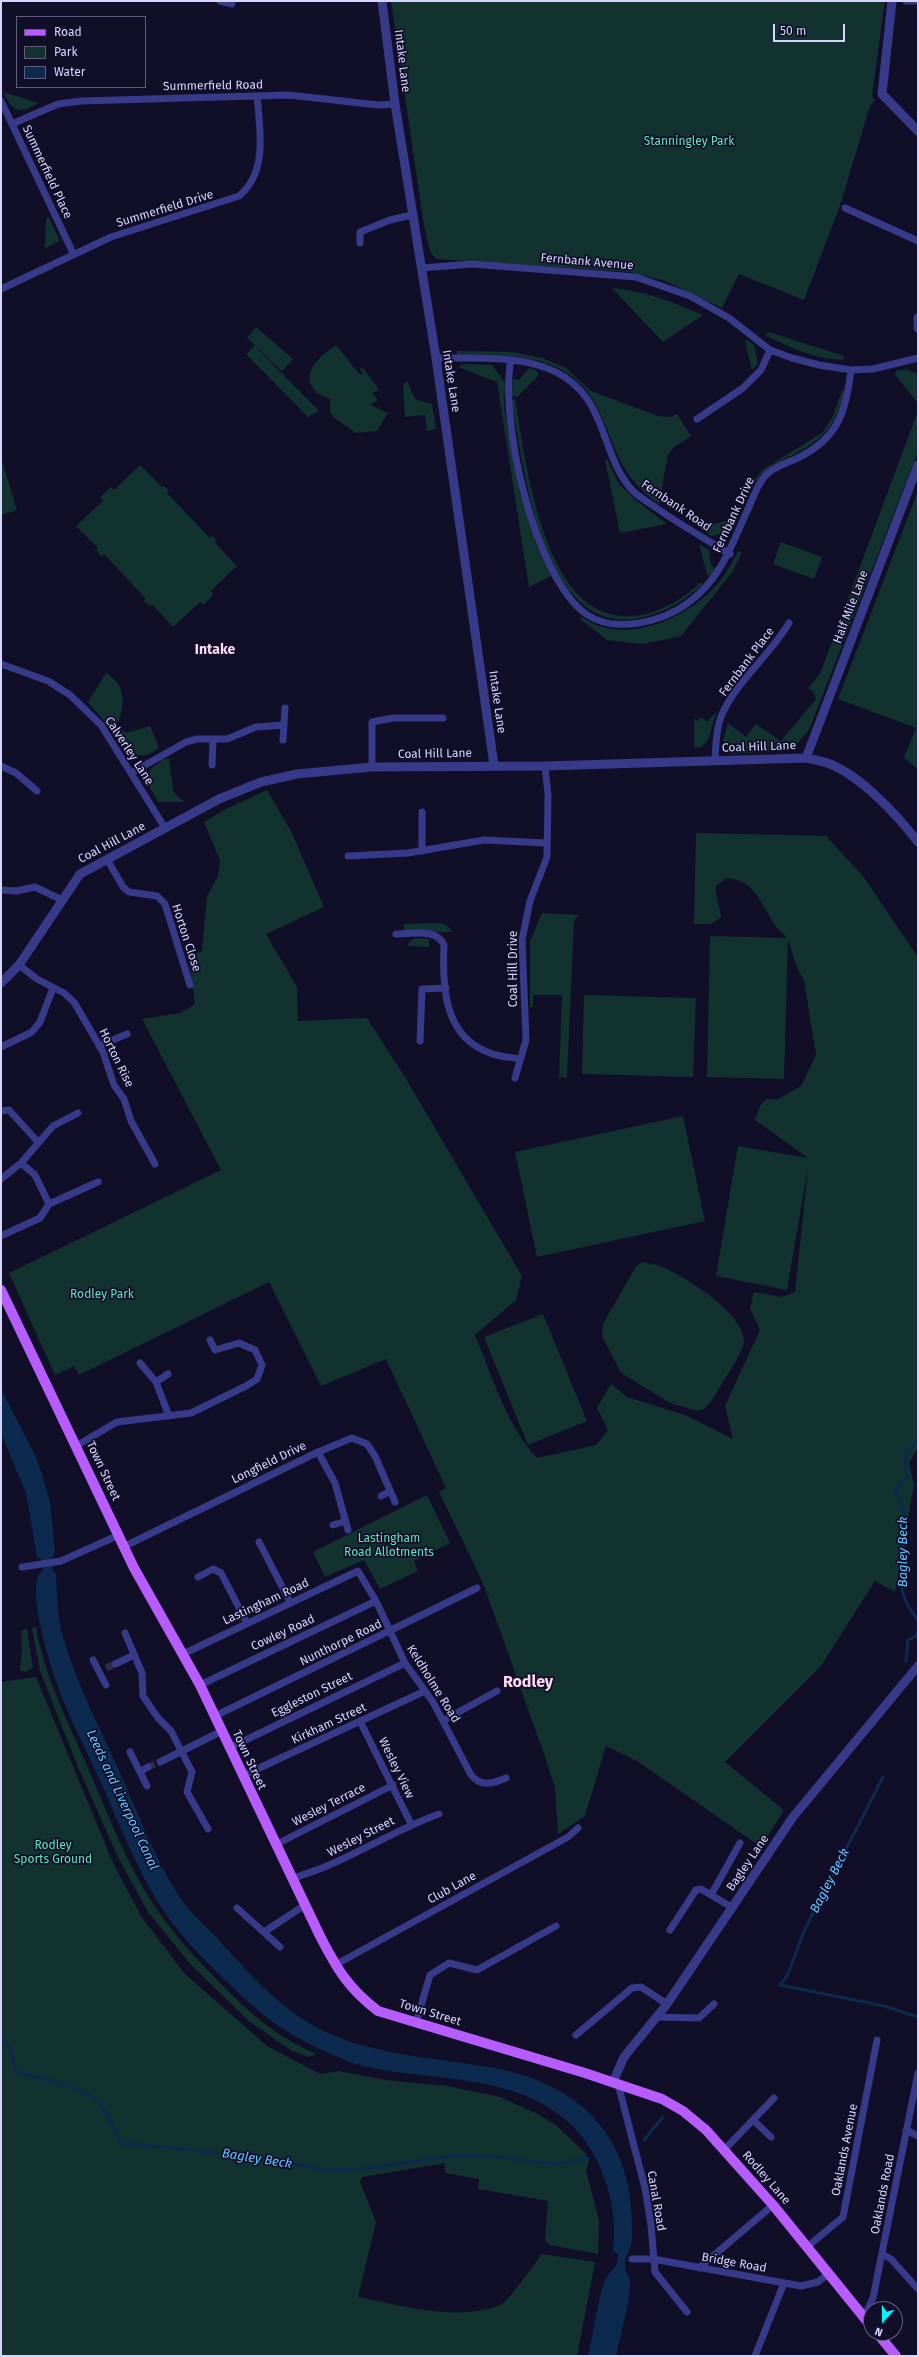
<!DOCTYPE html>
<style>
body{margin:0}
#map{position:relative;width:919px;height:2357px;overflow:hidden;background:#110e28;font-family:"Fira Sans",sans-serif}
canvas{display:block}
.frame{position:absolute;inset:0;border:2px solid #d7d5ff;pointer-events:none}
.legend{position:absolute;left:16px;top:16px;width:130px;height:72px;box-sizing:border-box;background:#110e28;border:1px solid #605e7e;margin:0;padding:5px 7px;list-style:none;font-size:12px;color:#d7d5ff}
.legend li{display:flex;align-items:center;gap:8px;height:20px}
.legend b{width:20px;border:1px solid #605e7e}
.north{position:absolute;left:863px;top:2301px;width:40px;height:40px;box-sizing:border-box;background:#110e28;border:1px solid #605e7e;border-radius:50%;rotate:201deg;font-size:11px;font-weight:700;line-height:16px;text-align:center;color:#d7d5ff}
.north::after{content:'';display:block;margin:auto;width:14px;height:18px;background:#01f6ff;clip-path:polygon(50% 0,100% 100%,50% 72%,0 100%)}
.scale{position:absolute;left:773px;top:24px;width:72px;height:18px;box-sizing:border-box;border:2px solid #d7d5ff;border-top:0;padding-left:5px;font-size:12px;line-height:14px;white-space:nowrap;color:#d7d5ff;-webkit-text-stroke:3px #110e28;paint-order:stroke}
</style>
<div id="map">
<canvas width="919" height="2357"></canvas>
<div class="frame"></div>
<ul class="legend">
<li><b style="height:5px;background:#b75cff"></b>Road</li>
<li><b style="height:11px;background:#11322f"></b>Park</li>
<li><b style="height:11px;background:#0c294e"></b>Water</li>
</ul>
<div class="north">N</div>
<div class="scale">50 m</div>
</div>
<script>
const context = document.querySelector('canvas').getContext('2d');
context.lineJoin = 'round';
function fill(path, color) {
  context.fillStyle = color;
  context.fill(path, 'evenodd');
}
function stroke(path, color, width, dash) {
  context.strokeStyle = color;
  context.lineWidth = width;
  context.lineCap = dash ? 'butt' : 'round';
  context.setLineDash(dash || []);
  context.stroke(path);
}
function write(font, color, halo, rows, align = 'center') {
  context.font = font + ' "Fira Sans",sans-serif';
  context.lineWidth = 3.5;
  context.setLineDash([]);
  context.textBaseline = 'middle';
  context.strokeStyle = halo;
  context.fillStyle = color;
  for (const [text, x, y, turn = 0] of rows) {
    context.save();
    context.translate(x, y);
    context.rotate((+turn || 0) * Math.PI / 180);
    context.textAlign = isNaN(turn) ? turn : align;
    if (halo) context.strokeText(text, 0, 0);
    context.fillText(text, 0, 0);
    context.restore();
  }
}
fill(new Path2D(`
 M391 1H885L872 96 875 100 870 106 840 206 804 300 739 274 722 308 665 281 630 272 436 259 430 251 424 226Z
 M3 92 39 103C18 114 14 113 3 92Z
 M49 217 60 241 45 248 46 219Z
 M612 288C645 291 673 302 703 315L663 342Z
 M256 327 293 359 282 371 247 338Z
 M769 332 844 356 843 360C815 359 790 348 765 335Z
 M747 340 754 345 758 364 752 370 745 341Z
 M336 345 360 375 363 373 360 369 362 367 379 390 372 393 378 400 370 405 388 413 377 431 356 433 333 417 330 411V399C326 397 319 395 316 392 298 372 321 356 336 345Z
 M255 346 319 411 308 417 246 354Z
 M457 351 513 352 542 358 566 368 591 391 658 416 670 417 677 414 691 436 674 447 668 455 659 504C619 476 618 452 599 411 573 353 512 354 457 355Z
 M462 364 492 365 505 383 504 407 520 493 536 543 551 576 529 587 497 382 458 367Z
 M529 368 536 370 539 375 518 396H512L513 379 519 380Z
 M906 369 918 374V403L895 375 896 371Z
 M407 381 415 399 432 404 436 429 427 431 425 415 405 417 403 385Z
 M842 390 845 391C836 425 825 438 793 455 784 459 774 463 766 470 753 481 746 499 740 515L737 514 748 488 762 470 822 433 833 416Z
 M515 399C526 462 543 623 632 616 658 614 682 600 701 582L703 584C685 601 664 613 640 618 544 638 525 475 513 411L512 400Z
 M918 411V452L809 730 792 750 731 754 723 740 728 723 746 737 756 724 781 741 816 699 814 692 808 688 820 674Z
 M1 458 17 510 1 515Z
 M605 459H607L619 484 637 501 667 524 620 533Z
 M140 465 162 487 164 486 169 491 167 493 210 538 212 536 217 541 215 543 237 566 211 591 213 595 203 605 200 602 173 627 152 604 150 606 144 601 146 599 104 554 101 556 96 550 98 548 76 526 103 501 100 497 111 487 114 490Z
 M918 491V769L904 758 916 728 838 699Z
 M735 518 733 531 712 536 701 530V528Z
 M781 542 822 557 814 579 773 564Z
 M699 544 709 550 711 565 716 569 710 576 707 574Z
 M738 551 742 552 733 571 681 636 643 644 607 640 580 619 582 617C623 646 681 621 713 589 724 578 731 564 738 551Z
 M106 673C127 685 125 706 117 726L126 733 150 726 159 748C148 756 140 759 128 750L88 702Z
 M717 711 708 740 700 748 694 747V718L698 721 701 717 707 722Z
 M169 758 173 790 177 796 185 802H158L147 782 150 769 164 759Z
 M267 790 291 831 324 907 266 934 297 987 298 1021 367 1018 405 1077 522 1276 516 1300 475 1335C492 1375 507 1427 537 1458L596 1445 608 1430 597 1408 611 1384 627 1397 685 1415 733 1439 725 1406 760 1330 750 1308 754 1292 782 1297 795 1292 808 1168 787 1290 716 1276 738 1146 808 1158 755 1120 760 1106 766 1099H778L801 1086 816 1055 804 981 796 965 788 939 784 1079 707 1077 710 936 787 938C783 933 777 929 774 924 761 903 755 881 727 878L716 886C715 898 720 905 721 917L711 924H694L696 833 826 836 863 876 918 957V1448L909 1463 914 1485 895 1592 875 1581 821 1666 725 1762 784 1810 761 1847 637 1761 606 1746 585 1816 558 1834 555 1788 545 1757 483 1583 439 1492 446 1488 386 1359 321 1386 269 1282 79 1375 74 1366 55 1375 9 1273 221 1170 142 1019 180 1013 195 1004 189 956 202 951 207 896 218 876 220 861 204 822 224 810Z
 M542 913 579 915 574 921 567 1078 559 1077 562 995H533V1007H530V941Z
 M441 923 448 926 452 932H404V924Z
 M415 938 429 939V947L408 946 409 942Z
 M584 995 696 998 693 1077 582 1074Z
 M683 1116 705 1221 537 1257 515 1152Z
 M643 1262C651 1264 660 1265 667 1269 690 1280 746 1315 744 1343 743 1352 717 1391 711 1402L704 1409 697 1411 670 1403 621 1373 602 1336 603 1324 636 1266Z
 M543 1314 587 1421 528 1445 484 1337Z
 M427 1495 450 1543 414 1561 418 1571 380 1589 364 1560 325 1577 313 1552Z
 M36 1627C44 1674 66 1718 85 1761 109 1816 130 1875 167 1923 182 1944 201 1963 219 1982 248 2012 277 2037 316 2054L309 2057 292 2051 250 2022 192 1966 148 1912 118 1857 78 1767 40 1671 32 1628Z
 M27 1629 33 1668 25 1672 20 1670 22 1649 21 1631Z
 M36 1677 113 1863 141 1916 184 1973 267 2046 320 2074 339 2071 386 2080 447 2086 500 2097 538 2114 556 2125 586 2154 589 2163 586 2170 599 2220 598 2254 550 2245 545 2241 548 2201 478 2189 479 2179 445 2173V2163L362 2177 360 2182 376 2222 358 2297C400 2305 461 2323 502 2304 509 2300 535 2263 542 2254L595 2262 577 2356H1V1682Z`), '#11322f');
fill(new Path2D(`
 M1 1389 36 1457 42 1474 50 1502 55 1552 52 1558 53 1571 56 1574C57 1592 57 1611 61 1629 73 1677 101 1730 121 1775 139 1817 156 1860 180 1898 190 1913 205 1925 217 1938 251 1975 282 2012 328 2033 380 2056 439 2058 494 2068 588 2086 636 2143 632 2240 632 2249 624 2255 625 2266 625 2272 629 2275 630 2281 632 2291 619 2342 616 2356H588C593 2336 598 2296 606 2279 612 2268 618 2268 618 2254L613 2250C619 2205 601 2150 566 2120 512 2074 433 2081 368 2067 355 2065 343 2059 331 2054 282 2033 260 2014 223 1978 198 1954 174 1929 156 1899 133 1860 117 1819 99 1778 84 1745 66 1713 55 1678 49 1658 24 1584 43 1570V1560L37 1557 26 1493 1 1433Z`), '#0c294e');
stroke(new Path2D(`
 M918 1441 905 1454 907 1477 895 1490 903 1508 904 1523 902 1591 907 1604 918 1621
 M906 1661 908 1640 916 1636 918 1632
 M883 1777 805 1929 787 1976 780 1985 884 2006 918 2017
 M1 2040 10 2047 16 2072C36 2077 80 2086 95 2099 107 2110 114 2128 121 2143L270 2158 321 2170 362 2169 451 2156H489L554 2164 588 2158
 M644 2140 663 2117`), '#0c294e', 3);
stroke(new Path2D(`
 M106 1668 115 1664
 M148 1767 160 1762`), '#2f2c48', 7, [7, 3.5]);
stroke(new Path2D(`
 M220 1 232 4
 M906 1H918
 M1 101 73 253
 M12 124 58 104 81 101 289 95 378 105 395 104
 M845 208 918 241
 M360 243V232L390 220 412 215
 M421 268 472 264 636 277 690 296 729 318 770 350 792 358 819 365 851 370 873 369 918 358
 M1 289 111 237 239 196C268 172 260 130 257 96
 M436 358C494 359 568 350 596 415 608 440 613 470 633 491 639 497 648 502 655 507 679 524 704 538 730 554
 M511 360C499 419 534 577 586 614 615 634 662 622 688 603 721 579 732 544 748 509 753 498 757 485 765 476 773 467 787 463 798 458 838 438 846 412 851 370
 M697 419 743 388 761 370 770 350
 M1 664 48 681 70 695 101 725 165 828
 M283 740 285 708
 M715 760C716 744 716 727 723 712 739 679 770 655 789 623
 M212 765 213 739
 M1 766 16 773 37 791
 M372 767V722L393 718H443
 M131 773 186 742 197 739H227L256 727 284 725
 M422 812V851
 M348 856 408 853 484 840 546 843
 M107 859 123 887 129 892 157 896 165 904 190 985
 M1 890 16 891 35 887 62 900
 M396 934C411 934 437 928 444 945 442 987 444 1037 490 1053 499 1057 511 1057 520 1059
 M19 965 37 979 64 993 74 1002 103 1052 114 1085 124 1099 131 1121 155 1164
 M420 1041 422 989 446 988
 M99 1046 127 1034
 M1 1047 32 1032 40 1022 53 988
 M515 1078 526 1040 522 940 530 901 547 857 548 795 545 766
 M1 1111 9 1110 38 1142
 M21 1163 35 1175 49 1204
 M1 1179 21 1163 53 1126 78 1113
 M3 1235 40 1218 49 1204 98 1182
 M140 1363 156 1382 169 1416
 M156 1382 168 1374
 M76 1446 117 1422 191 1413 246 1386 257 1379 262 1365 255 1350 239 1343 215 1350 210 1340
 M318 1452 335 1483 348 1530
 M381 1496 390 1491
 M333 1525 346 1521
 M259 1542 290 1602
 M125 1546 318 1452 352 1438 367 1444 375 1456 395 1502
 M22 1567 61 1561 119 1535
 M198 1577 213 1569 221 1573 247 1623
 M125 1633 142 1673 143 1696 158 1718 171 1731 192 1772 187 1792 208 1829
 M183 1654 358 1571 376 1601 405 1663 433 1702 471 1775C481 1787 492 1784 506 1778
 M93 1660 106 1685
 M115 1664 134 1655
 M200 1685 376 1601
 M215 1716 477 1588
 M444 1720 497 1691
 M360 1721 411 1824
 M229 1748 405 1663
 M130 1752 147 1786
 M160 1762 222 1731
 M140 1772 148 1767
 M242 1776 425 1691
 M275 1845 393 1785
 M293 1879C305 1873 316 1871 327 1866 365 1850 400 1828 439 1814
 M711 1895 740 1843
 M237 1908 280 1947
 M670 1930 696 1890 701 1889 733 1908
 M264 1932 305 1905
 M335 1965 568 1837 578 1828
 M656 2017 699 2018 714 2004
 M416 2023 430 1975 449 1963 477 1970 556 1926
 M576 2035 632 1988 641 1987 667 2004
 M618 2084 645 2188 651 2225 655 2272 687 2312
 M753 2120 771 2137
 M906 2130 918 2136
 M724 2150 774 2098
 M807 2247 843 2217 877 2040
 M882 2254 891 2259 918 2289
 M632 2259H653L801 2286 818 2282 828 2274
 M699 2268 773 2205
 M862 2315 868 2309 873 2298 918 2073
 M755 2356 784 2283`), '#373989', 7);
stroke(new Path2D(`
 M382 1 395 104 436 358 494 765
 M892 1 882 94 918 131
 M918 318V328
 M806 758 918 465
 M1 983 19 965 80 874 219 799 261 782 297 774 372 767 545 766 806 758C814 760 823 761 830 764 862 777 897 815 918 842
 M613 2082 624 2057 667 2004 793 1817 918 1666`), '#373989', 9);
stroke(new Path2D(`
 M1 1290 134 1568 200 1685 320 1936C337 1969 348 1988 378 2011L585 2073 662 2099 683 2111 706 2130 773 2205 871 2326
 M877 2333 896 2356`), '#b75cff', 10);
write('12px', '#d7d5ff', '#110e28', [
 ["Intake Lane",402,61,83],
 ["Summerfield Road",213,86,-1],
 ["Summerfield Place",47,172,65],
 ["Summerfield Drive",165,209,-17],
 ["Fernbank Avenue",587,262,5],
 ["Intake Lane",451,381,81],
 ["Fernbank Road",676,506,34],
 ["Fernbank Drive",734,515,-65],
 ["Half Mile Lane",851,607,-69],
 ["Fernbank Place",747,662,-53],
 ["Intake Lane",497,702,82],
 ["Coal Hill Lane",759,747,-2],
 ["Calverley Lane",129,751,57],
 ["Coal Hill Lane",435,754,-1],
 ["Coal Hill Lane",112,843,-28],
 ["Horton Close",186,938,72],
 ["Coal Hill Drive",514,969,-90],
 ["Horton Rise",116,1058,64],
 ["Longfield Drive",269,1463,-26],
 ["Town Street",103,1471,65],
 ["Lastingham Road",266,1602,-25],
 ["Cowley Road",283,1633,-25],
 ["Nunthorpe Road",341,1643,-26],
 ["Keldholme Road",433,1684,58],
 ["Eggleston Street",312,1695,-26],
 ["Kirkham Street",329,1724,-25],
 ["Town Street",249,1760,65],
 ["Wesley View",396,1768,64],
 ["Wesley Terrace",329,1805,-27],
 ["Wesley Street",361,1837,-27],
 ["Bagley Lane",748,1863,-56],
 ["Club Lane",452,1888,-29],
 ["Town Street",430,2013,17],
 ["Oaklands Avenue",845,2150,-79],
 ["Rodley Lane",766,2178,49],
 ["Oaklands Road",883,2194,-79],
 ["Canal Road",656,2201,80],
 ["Bridge Road",734,2263,10]
]);
write('12px', '#5be5ba', '#110e28', [
 ["Stanningley Park",689,142],
 ["Rodley Park",102,1295],
 ["Lastingham",389,1539],
 ["Road Allotments",389,1553],
 ["Rodley",53,1846],
 ["Sports Ground",53,1860]
]);
write('italic 13px', '#63c1ff', '#110e28', [
 ["Bagley Beck",903,1552,-90],
 ["Leeds and Liverpool Canal",122,1800,65],
 ["Bagley Beck",830,1881,-63],
 ["Bagley Beck",257,2159,9]
]);
write('bold 14px', '#ffd7f3', '#110e28', [
 ["Intake",215,650]
]);
write('bold 16px', '#ffd7f3', '#110e28', [
 ["Rodley",528,1683]
]);
</script>
